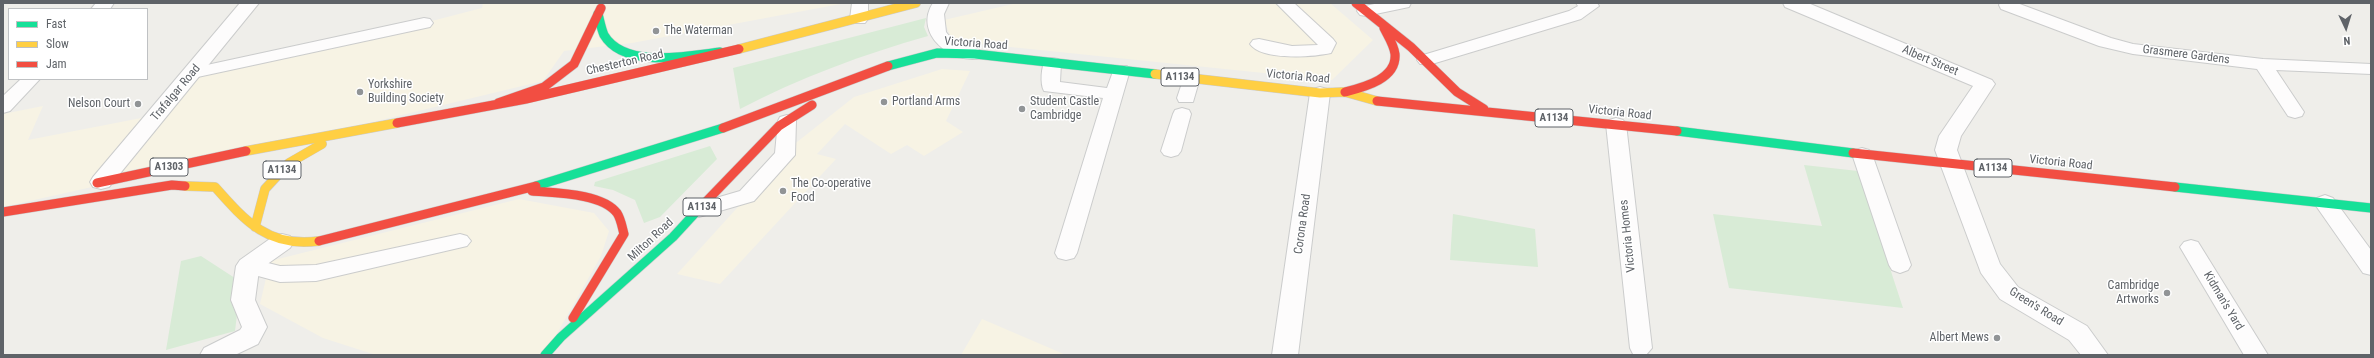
<!DOCTYPE html>
<style>
body{margin:0}
#map{position:relative;width:2374px;height:358px;overflow:hidden;background:#efeeea;font-family:"Roboto Condensed",sans-serif}
canvas{display:block}
.frame{position:absolute;inset:0;border:4px solid #5f6368;pointer-events:none}
.legend{position:absolute;left:8px;top:8px;width:140px;height:72px;box-sizing:border-box;background:#fff;border:1px solid #bfc1c3;margin:0;padding:5px 7px;list-style:none;font-size:12px;color:#5f6368}
.legend li{display:flex;align-items:center;gap:8px;height:20px}
.legend b{width:20px;border:1px solid #bfc1c3}
.north{position:absolute;left:2326px;top:8px;width:40px;height:40px;-webkit-text-stroke:3px #fff;paint-order:stroke;rotate:176deg;font-size:11px;font-weight:700;line-height:16px;text-align:center;color:#5f6368}
.north::after{content:'';display:block;margin:auto;width:14px;height:18px;background:#5f6368;clip-path:polygon(50% 0,100% 100%,50% 72%,0 100%)}
</style>
<div id="map">
<canvas width="2374" height="358"></canvas>
<div class="frame"></div>
<ul class="legend">
<li><b style="height:5px;background:#16e098"></b>Fast</li>
<li><b style="height:5px;background:#ffcf43"></b>Slow</li>
<li><b style="height:5px;background:#f24e42"></b>Jam</li>
</ul>
<div class="north">N</div>
</div>
<script>
const context = document.querySelector('canvas').getContext('2d');
context.lineJoin = 'round';
function fill(path, color) {
  context.fillStyle = color;
  context.fill(path, 'evenodd');
}
function stroke(path, color, width, dash) {
  context.strokeStyle = color;
  context.lineWidth = width;
  context.lineCap = dash ? 'butt' : 'round';
  context.setLineDash(dash || []);
  context.stroke(path);
}
function write(font, color, halo, rows, align = 'center') {
  context.font = font + ' "Roboto Condensed",sans-serif';
  context.lineWidth = 3;
  context.setLineDash([]);
  context.textBaseline = 'middle';
  context.strokeStyle = halo;
  context.fillStyle = color;
  for (const [text, x, y, turn = 0] of rows) {
    context.save();
    context.translate(x, y);
    context.rotate((+turn || 0) * Math.PI / 180);
    context.textAlign = isNaN(turn) ? turn : align;
    if (halo) context.strokeText(text, 0, 0);
    context.fillText(text, 0, 0);
    context.restore();
  }
}
fill(new Path2D(`
 M483 3H846L632 43 564 51 543 81 252 151 3 207V114L43 106 28 140 167 113 208 67 424 23 482 8Z
 M1017 3H1330L1373 40 1332 80 952 41 944 20Z
 M942 69 970 71 946 121 963 132 924 156 907 145 891 154 845 124 817 154 836 159 720 284 677 274 797 142 854 97Z
 M519 199 594 213 609 231 601 256 555 337 540 355H376L323 338 260 304 270 261Z
 M982 319 1066 355H961Z`), '#f7f3e4');
fill(new Path2D(`
 M926 18 924 27 928 36C864 54 799 78 740 109L733 68Z
 M710 146 717 159 660 217 644 223 635 200 613 190 594 186 595 182Z
 M1804 165 1858 171 1903 308 1729 288 1713 214 1822 226Z
 M1453 214 1535 229 1538 267 1450 260Z
 M201 256 241 282 235 331 166 350 181 261Z`), '#d8ebd6');
const lane = new Path2D(`
 M96 3H114L110 9H91Z
 M852 3H868V19L865 23H853L850 19Z
 M933 3H949L944 14 946 32C956 47 977 44 984 54L981 58C951 65 913 33 933 3Z
 M1276 3H1294L1333 39 1336 43 1331 53C1313 57 1262 61 1250 44L1253 40 1259 39 1292 46 1318 45Z
 M1379 3H1411L1409 7 1366 16 1360 15 1357 11 1360 7Z
 M1576 3H1597L1599 6 1581 19 1432 64H1420L1417 60 1420 56 1569 11 1578 6Z
 M2000 3H2017L2111 38 2133 44 2263 59 2371 64V74L2276 70 2304 112 2302 116 2295 118 2288 116 2257 69 2133 54 2099 46 2001 9 1999 5Z
 M424 18 430 19 433 23 430 27 193 78 187 77 184 73 187 69 193 68Z
 M1052 58 1058 59 1061 63 1060 82 1107 88 1115 66H1127L1130 70 1077 253 1074 258 1066 260 1058 258 1055 253 1103 98 1044 91C1040 84 1041 66 1046 59Z
 M1191 73 1197 74 1200 78 1193 102H1179L1177 98 1185 74Z
 M21 79H40L10 111 3 113V96Z
 M1182 108 1189 110 1191 114 1181 151 1178 155 1171 157 1164 155 1161 151 1173 114 1175 110Z
 M787 115 794 117 796 121 795 155 754 201 699 217 692 215 689 210 692 205 740 191 775 153 778 121 780 117Z
 M1616 118 1623 120 1626 124 1652 348 1646 355 1633 354 1630 348 1606 124 1609 120Z
 M1862 148 1869 150 1872 154 1911 265 1908 270 1900 273 1892 270 1889 265 1852 154 1855 150Z
 M460 234 467 236 471 241 467 246 316 281 280 282 240 271 237 266 240 261 248 258 280 266 316 265Z
 M2191 240 2198 242 2268 355H2244L2180 247 2184 242Z`);
const street = new Path2D(`
 M240 3H259L109 187 101 189 93 187 90 182 93 177Z
 M1783 3H1808L1992 80 1995 84 1961 136 1957 150 2000 264 2018 287 2087 326 2108 355H2081L2069 340 2000 299 1981 273 1935 150 1939 136 1973 86 1785 7Z
 M1320 87 1327 89 1330 93 1298 355H1272L1310 93 1313 89Z
 M2325 195 2333 198 2371 250V275L2363 273 2314 203 2317 198Z
 M282 234 290 236 294 242 290 248 259 270 255 300 267 327 258 344 235 355H200L204 348 240 330 242 327 231 300 236 266 240 260 274 236Z`);
const fast = new Path2D(`
 M598 14C600 21 601 28 604 35 624 69 688 56 720 52
 M888 66 937 53 975 54 1155 74
 M1677 131 1853 153
 M536 186 723 128
 M2175 187 2371 208
 M545 355 561 337 673 237 697 211`);
const slow = new Path2D(`
 M739 49 916 3
 M1155 74 1320 93 1345 92 1377 101
 M246 151 397 123
 M185 186 215 187C246 222 269 248 319 241
 M255 227 265 189 289 163 322 144`);
const jam = new Path2D(`
 M1356 3 1411 47 1457 92 1484 109
 M1345 92C1364 87 1397 79 1395 54 1394 45 1388 36 1384 28
 M1377 101 1677 131
 M498 103 544 87 574 64 601 8
 M397 123 526 99 739 49
 M723 128 888 66
 M1853 153 2175 187
 M97 183 246 151
 M532 191C555 193 602 193 617 213 621 219 622 227 624 234L573 318
 M697 211 779 126 812 105
 M3 212 172 185 185 186
 M319 241 536 186`);
stroke(lane, '#cbcccc', 2);
stroke(street, '#cbcccc', 2);
stroke(fast, '#cacacb', 10);
stroke(slow, '#cacacb', 10);
stroke(jam, '#cacacb', 10);
fill(lane, '#fdfcfc');
fill(street, '#fdfcfc');
stroke(fast, '#16e098', 9);
stroke(slow, '#ffcf43', 9);
stroke(jam, '#f24e42', 9);
for (const [x, y, r, color] of [
 [656,31,4,"#919496"],
 [360,92,4,"#919496"],
 [884,102,4,"#919496"],
 [138,104,4,"#919496"],
 [1022,109,4,"#919496"],
 [783,191,4,"#919496"],
 [2167,293,4,"#919496"],
 [1997,338,4,"#919496"]
]) {
  const dot = new Path2D();
  dot.arc(x, y, r, 0, 2 * Math.PI);
  context.fillStyle = color;
  context.fill(dot);
  stroke(dot, '#fff', 1.5);
}
for (const [x, y, w] of [
 [1180,77,38],
 [1554,118,38],
 [169,167,38],
 [1993,168,38],
 [282,170,38],
 [702,207,38]
]) {
  const box = new Path2D();
  box.roundRect(x - w / 2, y - 9, w, 18, 3);
  context.fillStyle = '#fff';
  context.fill(box);
  stroke(box, '#5f6368', 1);
}
write('bold 11px', '#5f6368', null, [
 ["A1134",1180,77],
 ["A1134",1554,118],
 ["A1303",169,167],
 ["A1134",1993,168],
 ["A1134",282,170],
 ["A1134",702,207]
]);
write('12px', '#5f6368', '#fff', [
 ["The Waterman",664,31],
 ["Yorkshire",368,85],
 ["Building Society",368,99],
 ["Portland Arms",892,102],
 ["Student Castle",1030,102],
 ["Cambridge",1030,116],
 ["Nelson Court",130,104,"right"],
 ["The Co-operative",791,184],
 ["Food",791,198],
 ["Cambridge",2159,286,"right"],
 ["Artworks",2159,300,"right"],
 ["Albert Mews",1989,338,"right"]
], 'left');
write('12px', '#5f6368', '#fff', [
 ["Victoria Road",976,44,4],
 ["Grasmere Gardens",2186,55,7],
 ["Albert Street",1930,61,23],
 ["Chesterton Road",625,63,-13],
 ["Victoria Road",1298,77,5],
 ["Trafalgar Road",176,93,-50],
 ["Victoria Road",1620,113,6],
 ["Victoria Road",2061,163,6],
 ["Corona Road",1303,224,-82],
 ["Victoria Homes",1628,236,-96],
 ["Milton Road",651,240,-43],
 ["Kidman's Yard",2223,301,59],
 ["Green's Road",2036,307,32]
]);
</script>
